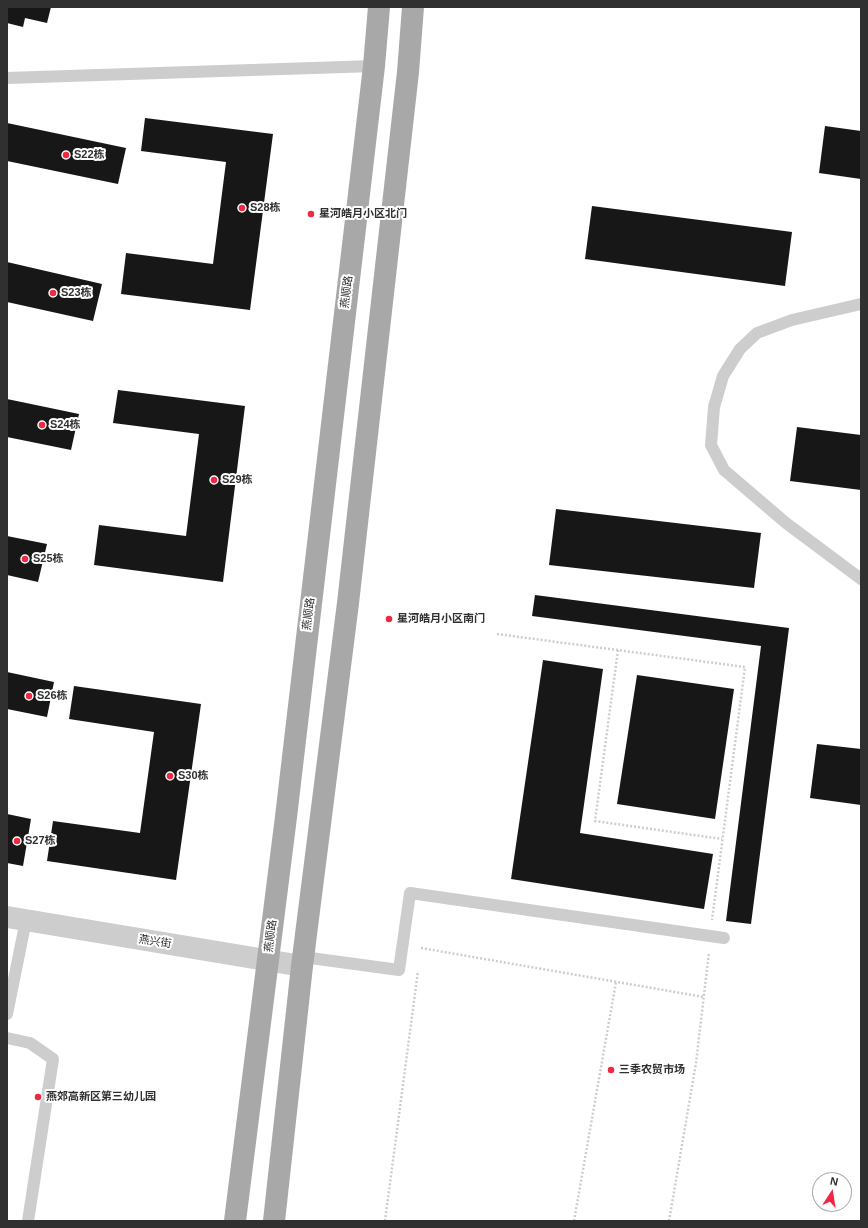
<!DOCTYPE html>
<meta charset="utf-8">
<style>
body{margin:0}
#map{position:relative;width:868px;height:1228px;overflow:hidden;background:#fff;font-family:Helvetica,sans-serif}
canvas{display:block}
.frame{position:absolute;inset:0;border:8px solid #303030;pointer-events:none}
.north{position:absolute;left:812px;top:1172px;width:40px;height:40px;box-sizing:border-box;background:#fff;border:1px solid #acacac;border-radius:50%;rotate:12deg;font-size:11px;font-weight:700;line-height:16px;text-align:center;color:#303030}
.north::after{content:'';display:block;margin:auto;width:14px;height:18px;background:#f12843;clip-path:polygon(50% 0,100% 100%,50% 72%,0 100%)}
</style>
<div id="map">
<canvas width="868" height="1228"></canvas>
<div class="frame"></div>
<div class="north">N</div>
</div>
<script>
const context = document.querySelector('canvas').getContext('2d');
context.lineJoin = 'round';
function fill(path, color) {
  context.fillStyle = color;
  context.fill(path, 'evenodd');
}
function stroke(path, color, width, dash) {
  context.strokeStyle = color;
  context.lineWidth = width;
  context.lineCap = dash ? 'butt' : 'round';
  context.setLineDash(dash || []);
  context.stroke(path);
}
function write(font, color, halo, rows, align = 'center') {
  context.font = font + ' Helvetica,"Noto Sans SC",sans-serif';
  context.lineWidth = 4;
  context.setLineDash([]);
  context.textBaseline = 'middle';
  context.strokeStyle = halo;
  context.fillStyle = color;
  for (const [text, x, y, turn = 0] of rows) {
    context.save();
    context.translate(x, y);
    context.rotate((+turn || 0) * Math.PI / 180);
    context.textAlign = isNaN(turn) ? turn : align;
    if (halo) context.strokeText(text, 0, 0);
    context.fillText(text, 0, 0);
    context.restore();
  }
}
fill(new Path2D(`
 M7 7H51L47 23 25 18 23 27 7 23Z
 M145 118 273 134 250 310 121 294 126 253 213 264 226 162 141 151Z
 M7 123 126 148 118 184 7 161Z
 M825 126 861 131V179L819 173Z
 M592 206 792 232 785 286 585 259Z
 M7 262 102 284 93 321 7 302Z
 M118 390 245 406 223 582 94 565 99 525 186 536 199 434 113 423Z
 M7 399 79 414 71 450 7 437Z
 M797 427 861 435V490L790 481Z
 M556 509 761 533 754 588 549 565Z
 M7 536 47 544 38 582 7 575Z
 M535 595 789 628 751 924 726 921 761 646 532 616Z
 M543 660 603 669 580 833 713 854 704 909 511 879Z
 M7 672 54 682 47 717 7 709Z
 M637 675 734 689 715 819 617 804Z
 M74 686 201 704 176 880 47 861 53 821 140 833 154 732 69 719Z
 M817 744 861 749V805L810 798Z
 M7 814 31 819 23 866 7 863Z`), '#171717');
stroke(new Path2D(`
 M497 634 745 667 712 920
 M618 650 595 821 722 839
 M421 948 704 997
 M385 1221 418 971
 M574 1221 616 982
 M669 1221 696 1063 709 952`), '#cdcdcd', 2.5, [2, 2]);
stroke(new Path2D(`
 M7 78 374 66
 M861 304 792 320 757 333 740 349 723 376 714 407 711 445 724 470 786 523 861 579
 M303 957 399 970 410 893 724 938
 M7 1014 26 920
 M7 1038 30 1043 53 1059 28 1221`), '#cdcdcd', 12);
stroke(new Path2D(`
 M7 917 302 966`), '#cdcdcd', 22);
stroke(new Path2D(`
 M235 1221 286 817 374 66 379 7
 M274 1221 302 966 348 603 408 72 413 7`), '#a8a8a8', 22);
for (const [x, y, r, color] of [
 [66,155,4,"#f12843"],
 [242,208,4,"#f12843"],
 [311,214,4,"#f12843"],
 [53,293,4,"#f12843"],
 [42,425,4,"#f12843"],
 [214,480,4,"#f12843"],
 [25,559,4,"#f12843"],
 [389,619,4,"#f12843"],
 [29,696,4,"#f12843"],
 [170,776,4,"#f12843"],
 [17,841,4,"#f12843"],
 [611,1070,4,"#f12843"],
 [38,1097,4,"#f12843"]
]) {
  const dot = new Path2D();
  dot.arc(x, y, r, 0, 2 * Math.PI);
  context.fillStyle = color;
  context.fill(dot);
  stroke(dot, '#fff', 1.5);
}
write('bold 11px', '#303030', '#fff', [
 ["S22栋",74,155],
 ["S28栋",250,208],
 ["星河皓月小区北门",319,214],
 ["S23栋",61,293],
 ["S24栋",50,425],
 ["S29栋",222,480],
 ["S25栋",33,559],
 ["星河皓月小区南门",397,619],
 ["S26栋",37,696],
 ["S30栋",178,776],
 ["S27栋",25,841],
 ["三季农贸市场",619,1070],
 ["燕郊高新区第三幼儿园",46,1097]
], 'left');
write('11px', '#303030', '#fff', [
 ["燕顺路",347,292,-83],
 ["燕顺路",309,614,-83],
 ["燕顺路",271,936,-83],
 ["燕兴街",155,942,9]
]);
</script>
